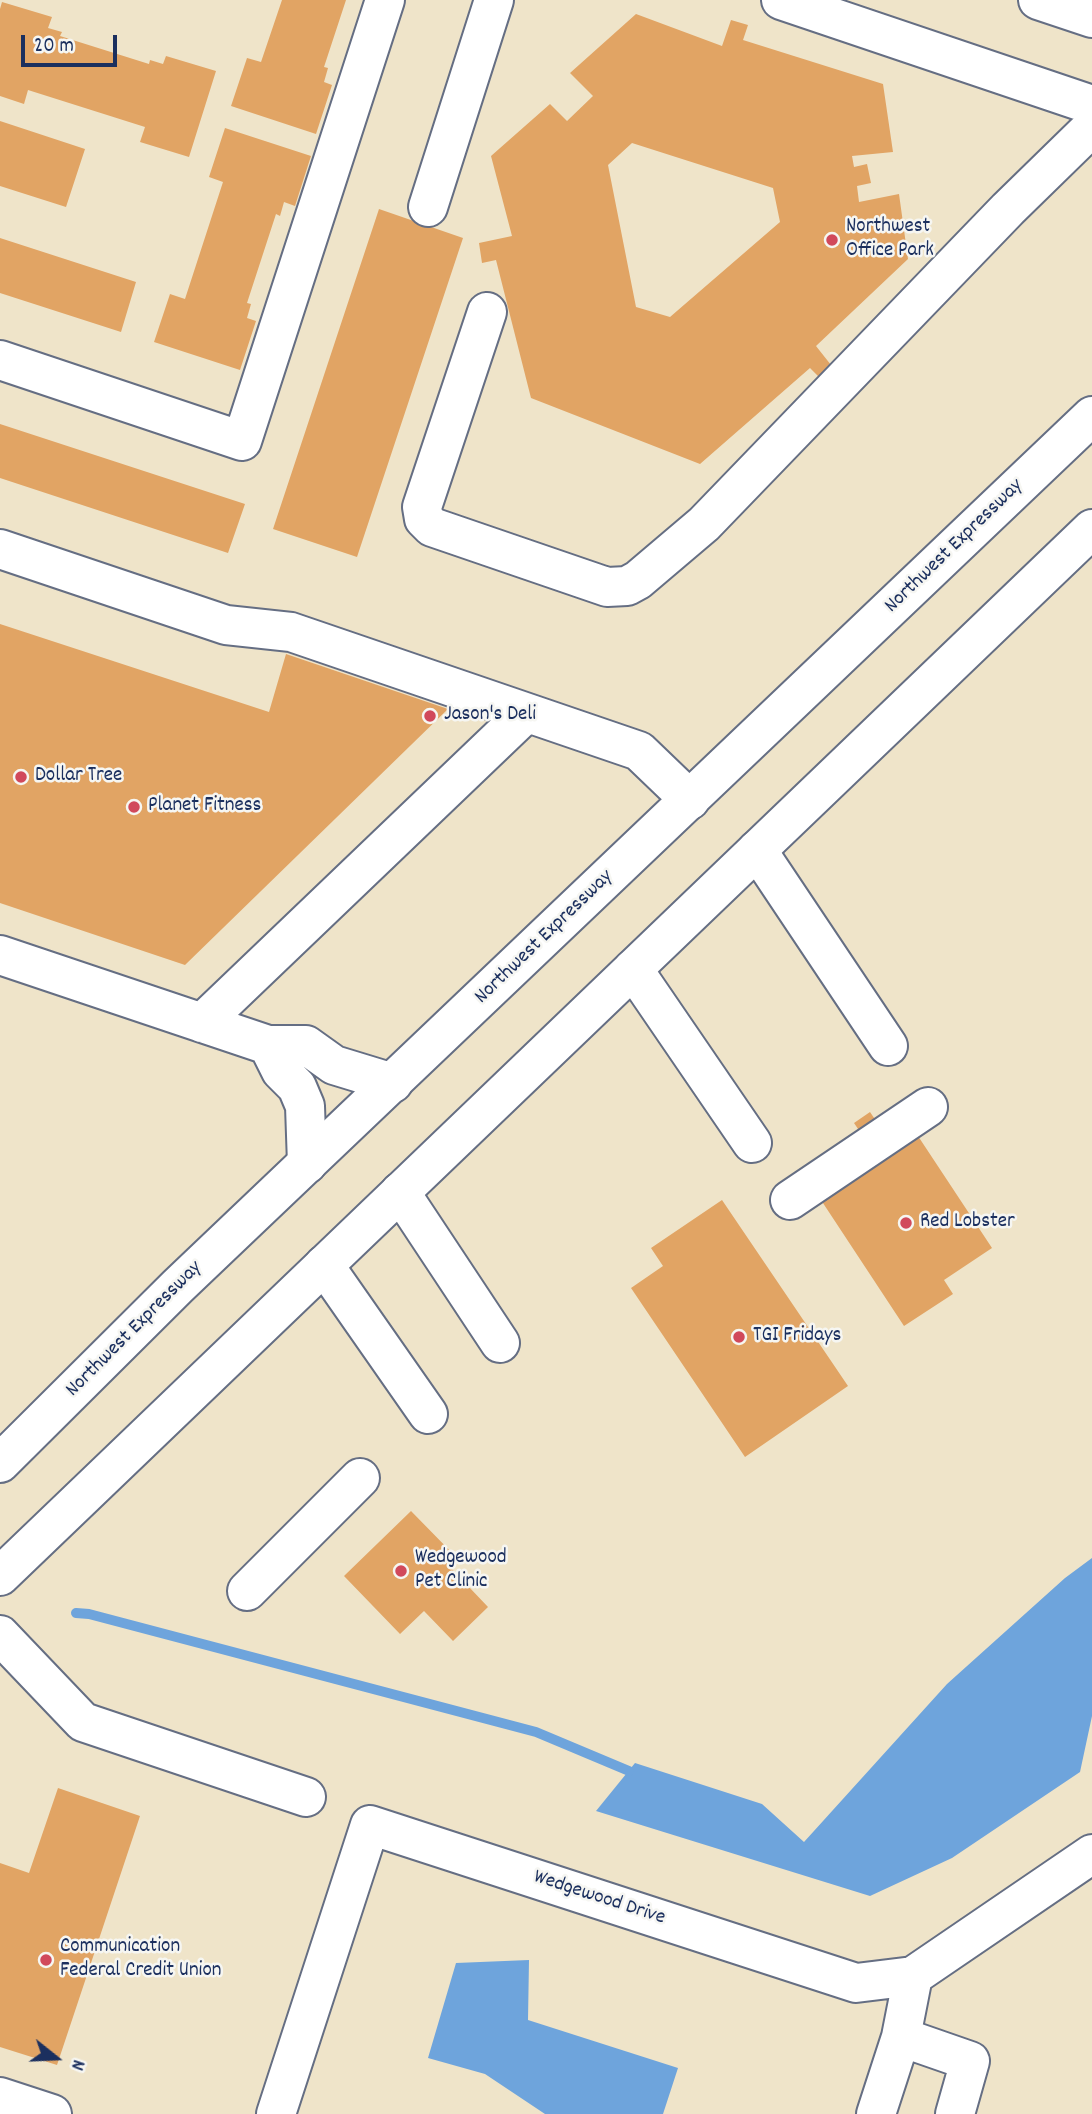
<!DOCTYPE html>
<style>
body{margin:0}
#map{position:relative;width:1092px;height:2114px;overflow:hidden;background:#efe4c9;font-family:Dekko,sans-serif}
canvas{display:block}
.north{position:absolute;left:21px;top:2023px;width:70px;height:70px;-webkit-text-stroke:5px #f6f6f2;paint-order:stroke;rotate:108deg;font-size:19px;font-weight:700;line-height:28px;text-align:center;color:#1b2f5e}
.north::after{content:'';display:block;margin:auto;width:24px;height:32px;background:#1b2f5e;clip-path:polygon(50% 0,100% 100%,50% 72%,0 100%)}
.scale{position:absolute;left:21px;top:35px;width:96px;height:32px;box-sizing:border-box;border:4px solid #1b2f5e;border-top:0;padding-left:9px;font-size:21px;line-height:24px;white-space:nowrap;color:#1b2f5e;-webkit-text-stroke:5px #f6f6f2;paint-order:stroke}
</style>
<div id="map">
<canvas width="1092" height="2114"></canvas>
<div class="north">N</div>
<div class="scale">20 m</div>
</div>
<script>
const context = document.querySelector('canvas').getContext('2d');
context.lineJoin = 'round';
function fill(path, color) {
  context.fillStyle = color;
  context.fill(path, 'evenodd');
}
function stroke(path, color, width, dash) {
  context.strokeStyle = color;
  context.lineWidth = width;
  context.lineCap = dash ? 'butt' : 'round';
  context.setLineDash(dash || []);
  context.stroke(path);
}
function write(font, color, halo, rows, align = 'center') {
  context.font = font + ' Dekko,sans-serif';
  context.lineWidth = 5;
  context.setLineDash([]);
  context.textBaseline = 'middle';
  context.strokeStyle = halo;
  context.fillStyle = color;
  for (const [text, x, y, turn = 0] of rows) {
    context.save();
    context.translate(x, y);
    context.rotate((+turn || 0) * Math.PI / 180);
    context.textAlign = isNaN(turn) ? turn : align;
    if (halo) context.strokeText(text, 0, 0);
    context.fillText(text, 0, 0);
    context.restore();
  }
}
fill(new Path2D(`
 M1092 1558V1716L1080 1772 952 1858 870 1896 596 1811 635 1763 762 1804 804 1842 947 1684 1065 1578Z
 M529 1960 528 2020 678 2068 663 2114H545L485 2074 428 2058 456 1963Z`), '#6ea4dc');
stroke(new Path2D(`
 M76 1613 89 1614 536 1732 629 1771`), '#6ea4dc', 10);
fill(new Path2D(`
 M282 0H346L324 67 328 68 324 82 332 85 316 134 231 106 247 58 261 62Z
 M2 2 52 17 48 28 62 32 60 36 149 64 150 60 163 64 166 56 216 71 189 157 140 142 145 127 28 90 24 104 0 96V9Z
 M636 14 722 46 731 20 748 25 743 40 883 84 893 152 852 156 854 167 867 164 871 183 857 186 859 202 899 194 908 259 816 346 831 365 820 378 810 368 700 464 531 398 496 260 482 263 479 243 512 236 491 156 550 104 567 121 593 96 570 73ZM632 143 773 188 780 222 670 317 636 307 608 165Z
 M0 121 85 149 66 207 0 186Z
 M225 128 311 156 295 206 284 202 280 216 276 214 247 303 251 304 247 318 256 321 240 370 154 342 170 294 185 299 223 182 209 177Z
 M379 209 463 238 357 557 273 529Z
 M0 238 136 282 121 332 0 293Z
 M0 424 245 504 228 553 0 478Z
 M0 624 269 712 286 654 448 709 185 965 0 903Z
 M870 1112 893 1146 916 1133 992 1248 944 1280 953 1294 904 1326 819 1197 877 1157 854 1123Z
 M722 1200 848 1386 745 1457 631 1288 663 1266 651 1248Z
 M411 1511 457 1558 449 1566 488 1607 453 1641 424 1611 400 1634 344 1576Z
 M58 1788 140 1816 57 2065 0 2047V1863L29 1873Z`), '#e1a464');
const minor = new Path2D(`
 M781 0 1092 105
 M1038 0 1092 18
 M428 207 494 0
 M487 312 422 507 424 519 432 527 607 587 627 586 638 580 704 524 1008 209 1092 127
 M0 360 242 441 385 0
 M0 549 226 625 291 632 639 751 690 800
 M757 850 888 1046
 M0 955 268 1045H306L334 1065 393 1083
 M633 969 752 1143
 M202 1023 526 713
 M268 1045 281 1071 297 1087 305 1106 307 1164
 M400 1192 500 1343
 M790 1200 928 1107
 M324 1265 428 1414
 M247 1591 360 1478
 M0 1635 83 1722 306 1797
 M901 2037 970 2061 955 2114
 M0 2097 52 2114
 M276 2114 370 1825 856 1983 913 1976 1092 1854
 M876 2114 901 2037 913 1976`);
const highway = new Path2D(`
 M0 1463 178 1286 1092 416
 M0 1576 1092 529`);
stroke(minor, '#656e83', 42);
stroke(highway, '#656e83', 42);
stroke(minor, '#fff', 38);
stroke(highway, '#fff', 38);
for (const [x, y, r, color] of [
 [832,240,7,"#d1495b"],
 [430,716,7,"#d1495b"],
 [21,777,7,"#d1495b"],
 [134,807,7,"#d1495b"],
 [906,1223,7,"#d1495b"],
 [739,1337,7,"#d1495b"],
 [401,1571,7,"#d1495b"],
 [46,1960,7,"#d1495b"]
]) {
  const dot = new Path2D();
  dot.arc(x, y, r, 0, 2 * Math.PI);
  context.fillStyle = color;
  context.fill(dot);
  stroke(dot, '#f6f6f2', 2.5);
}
write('21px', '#1b2f5e', '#f6f6f2', [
 ["Northwest",846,228],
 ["Office Park",846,252],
 ["Jason's Deli",444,716],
 ["Dollar Tree",35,777],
 ["Planet Fitness",148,807],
 ["Red Lobster",920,1223],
 ["TGI Fridays",753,1337],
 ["Wedgewood",415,1559],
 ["Pet Clinic",415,1583],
 ["Communication",60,1948],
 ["Federal Credit Union",60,1972]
], 'left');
write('21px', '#1b2f5e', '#f6f6f2', [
 ["Northwest Expressway",955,547,-44],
 ["Northwest Expressway",545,938,-44],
 ["Northwest Expressway",135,1330,-45],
 ["Wedgewood Drive",599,1899,18]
]);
</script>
